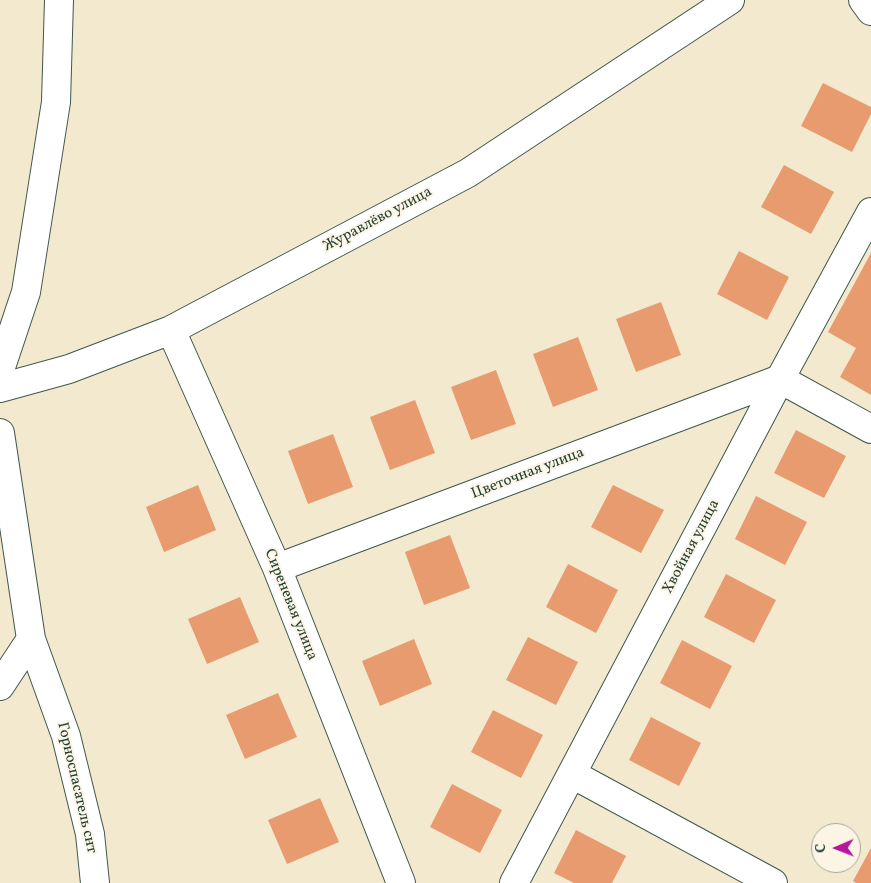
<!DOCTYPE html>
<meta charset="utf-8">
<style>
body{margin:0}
#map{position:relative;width:871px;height:883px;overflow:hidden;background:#f3e9cf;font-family:Vollkorn,serif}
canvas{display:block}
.north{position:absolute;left:811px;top:823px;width:50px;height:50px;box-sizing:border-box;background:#fcf5e5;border:1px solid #a4ab9e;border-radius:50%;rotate:269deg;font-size:14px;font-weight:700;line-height:20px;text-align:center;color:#1f3d34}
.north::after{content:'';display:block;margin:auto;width:18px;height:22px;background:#b5179e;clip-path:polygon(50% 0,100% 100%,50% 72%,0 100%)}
</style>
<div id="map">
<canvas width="871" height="883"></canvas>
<div class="north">С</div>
</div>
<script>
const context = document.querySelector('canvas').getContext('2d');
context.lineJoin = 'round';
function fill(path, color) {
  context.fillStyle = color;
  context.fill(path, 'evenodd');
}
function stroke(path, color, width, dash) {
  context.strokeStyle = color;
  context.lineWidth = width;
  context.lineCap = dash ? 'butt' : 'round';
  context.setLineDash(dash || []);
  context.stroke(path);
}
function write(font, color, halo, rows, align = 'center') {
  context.font = font + ' Vollkorn,serif';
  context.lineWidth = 4;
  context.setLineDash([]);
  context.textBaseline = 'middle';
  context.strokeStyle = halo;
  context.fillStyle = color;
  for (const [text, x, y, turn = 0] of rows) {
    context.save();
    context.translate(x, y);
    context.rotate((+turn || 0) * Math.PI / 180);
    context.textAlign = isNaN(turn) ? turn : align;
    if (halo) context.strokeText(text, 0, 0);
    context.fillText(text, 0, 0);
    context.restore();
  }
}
fill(new Path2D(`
 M823 83 871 107V114L852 152 801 126Z
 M784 165 834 192 811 234 761 207Z
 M739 251 789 277 767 320 717 294Z
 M871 253V395L840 377 856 348 828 332Z
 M661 302 681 355 636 372 616 319Z
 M578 337 598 390 553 407 533 354Z
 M496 370 516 424 471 440 451 387Z
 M415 400 435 453 390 470 370 417Z
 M796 430 846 456 824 498 774 473Z
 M333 434 353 487 308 504 288 451Z
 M198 485 216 530 164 552 146 507Z
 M613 485 664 510 641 553 591 527Z
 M756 496 807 522 785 565 735 539Z
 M450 535 470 588 424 605 405 552Z
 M568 564 618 590 596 633 546 607Z
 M726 574 776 600 754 643 704 617Z
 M240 597 259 642 207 664 188 619Z
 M528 637 578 662 556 705 506 680Z
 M414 639 432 684 380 706 362 661Z
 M682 640 732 666 710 709 660 683Z
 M278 693 297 737 245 759 226 715Z
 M493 710 543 735 521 778 471 752Z
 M651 717 701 743 679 786 629 760Z
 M452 784 502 810 480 853 430 827Z
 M320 798 339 842 287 864 268 820Z
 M576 830 626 856 612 883H574L554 873Z
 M871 848V883H856L853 881Z`), '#e79b6f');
const minor = new Path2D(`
 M863 0 871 11
 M171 330 277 568 401 883
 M0 370 26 292 56 102 59 0
 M0 388 69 369 171 330 468 173 730 0
 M0 433 31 639 66 736 90 834 95 883
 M277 568 780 379 871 429
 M0 686 31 639
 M572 774 773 883
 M514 883 780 379 871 212`);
stroke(minor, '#3f574b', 30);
stroke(minor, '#fff', 28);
write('15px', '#1f3d34', '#fcf5e5', [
 ["Журавлёво улица",378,220,-28],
 ["Цветочная улица",528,474,-21],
 ["Хвойная улица",692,547,-62],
 ["Сиреневая улица",290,605,68],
 ["Горноспасатель снт",76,788,77]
]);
</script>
